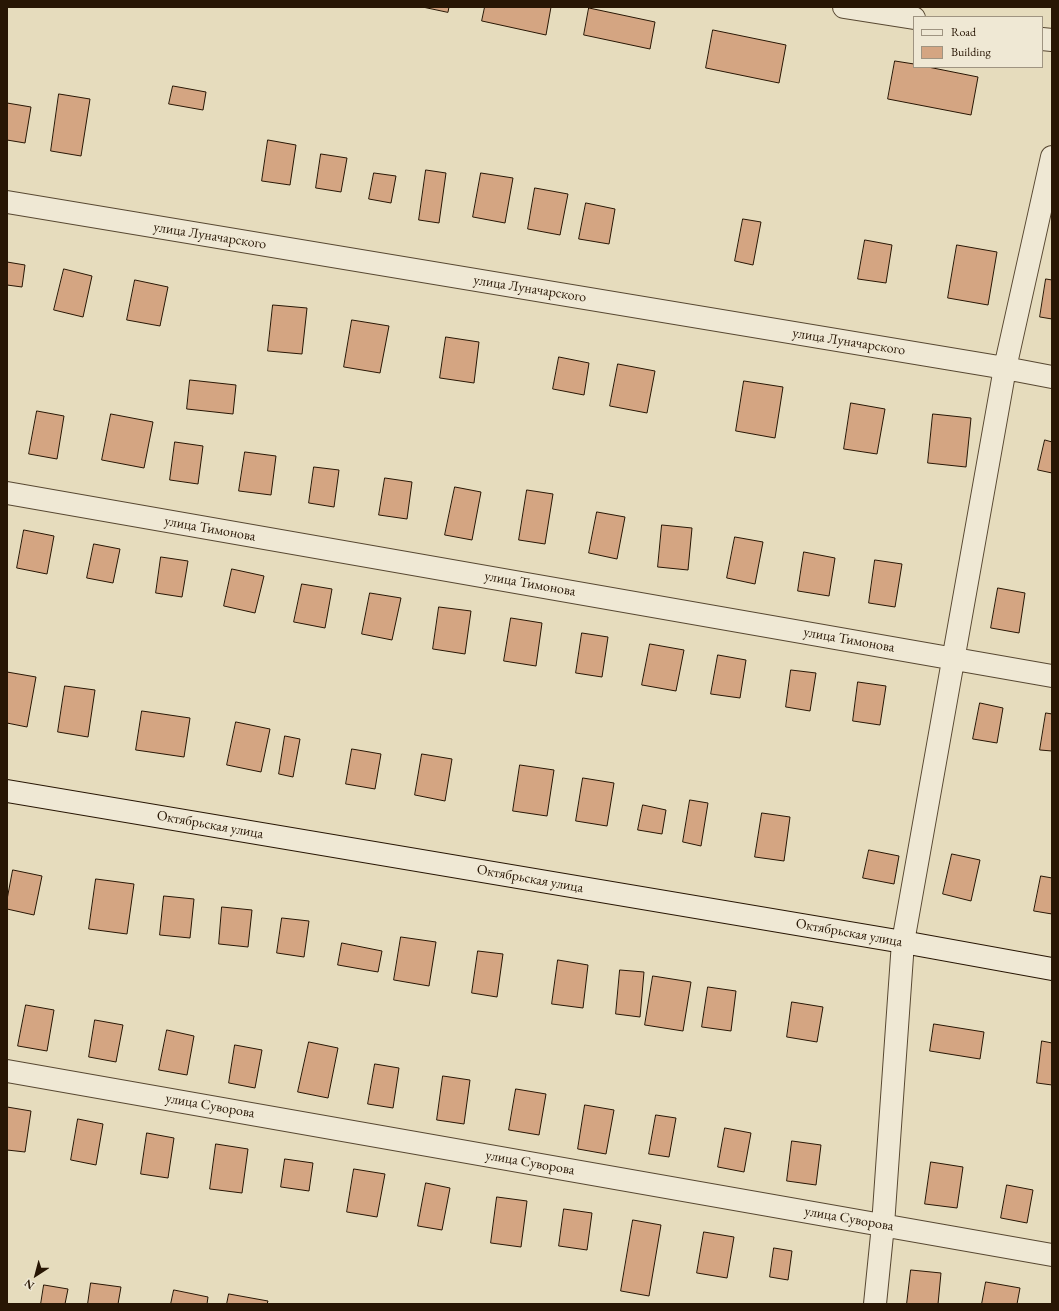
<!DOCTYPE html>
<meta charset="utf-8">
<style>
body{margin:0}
#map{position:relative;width:1059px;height:1311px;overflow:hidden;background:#e6dcbd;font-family:"EB Garamond",serif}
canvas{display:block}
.frame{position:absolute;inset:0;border:8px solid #281604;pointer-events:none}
.legend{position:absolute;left:913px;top:16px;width:130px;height:52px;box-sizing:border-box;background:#efe8d4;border:1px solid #9f9481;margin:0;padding:5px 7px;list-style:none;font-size:12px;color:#281604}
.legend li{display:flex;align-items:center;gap:8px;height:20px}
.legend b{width:20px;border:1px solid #9f9481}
.north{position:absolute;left:16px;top:1255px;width:40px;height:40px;-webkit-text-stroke:3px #efe8d4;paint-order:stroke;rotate:216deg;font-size:11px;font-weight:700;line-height:16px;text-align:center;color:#281604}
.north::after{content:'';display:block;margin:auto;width:14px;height:18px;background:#281604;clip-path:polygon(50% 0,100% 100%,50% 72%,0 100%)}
</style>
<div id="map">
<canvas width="1059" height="1311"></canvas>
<div class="frame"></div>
<ul class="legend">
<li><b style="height:5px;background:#efe8d4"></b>Road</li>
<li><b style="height:11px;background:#d4a582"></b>Building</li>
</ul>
<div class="north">N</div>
</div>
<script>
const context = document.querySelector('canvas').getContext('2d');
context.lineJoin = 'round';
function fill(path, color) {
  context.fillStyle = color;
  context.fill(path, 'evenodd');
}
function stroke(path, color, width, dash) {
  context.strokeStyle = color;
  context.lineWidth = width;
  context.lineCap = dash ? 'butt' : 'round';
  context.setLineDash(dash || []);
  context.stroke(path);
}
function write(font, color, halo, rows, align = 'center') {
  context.font = font + ' "EB Garamond",serif';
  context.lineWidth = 3;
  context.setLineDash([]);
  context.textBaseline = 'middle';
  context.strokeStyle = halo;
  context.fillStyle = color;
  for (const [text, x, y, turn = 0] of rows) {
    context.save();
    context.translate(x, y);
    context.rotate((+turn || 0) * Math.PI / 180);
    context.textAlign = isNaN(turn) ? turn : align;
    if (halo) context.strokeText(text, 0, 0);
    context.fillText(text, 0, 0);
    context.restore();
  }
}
const building = new Path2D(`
 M423 7H449L448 12Z
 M485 7H551L546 35 482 21Z
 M589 8 655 22 650 49 584 35Z
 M713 30 786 45 779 83 706 68Z
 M895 61 914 64V67H928L978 77 971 115 888 99Z
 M173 86 206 92 203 110 169 104Z
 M59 94 90 99 81 156 51 151Z
 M7 103 31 107 25 143 7 140Z
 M268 140 296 145 290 185 262 181Z
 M321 154 347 158 341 192 316 188Z
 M426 170 446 173 439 223 419 220Z
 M374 173 396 176 391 203 369 199Z
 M481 173 513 178 505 223 473 217Z
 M535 188 568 194 560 235 528 229Z
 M586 203 615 209 609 244 579 239Z
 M743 219 761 222 753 265 735 261Z
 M865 240 892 245 886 283 858 279Z
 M957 245 997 252 988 305 948 298Z
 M7 262 25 265 22 287 7 285Z
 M64 269 92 276 83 317 54 310Z
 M1046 279 1052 280V319L1040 317Z
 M135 280 168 287 160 326 127 320Z
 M273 305 307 308 302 354 268 351Z
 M352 320 389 326 380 373 344 367Z
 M446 337 479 342 474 383 440 378Z
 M559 357 589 363 584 395 553 389Z
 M618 364 655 371 647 413 610 406Z
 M190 380 236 385 233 414 187 409Z
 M744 381 783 387 775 438 736 431Z
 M851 403 885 409 877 454 844 449Z
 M37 411 64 416 57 459 29 454Z
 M111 414 153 422 144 468 102 460Z
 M933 414 971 418 966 467 928 463Z
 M1045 440 1052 442V473L1038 470Z
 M175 442 203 446 198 484 170 480Z
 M245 452 276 456 271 495 239 491Z
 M314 467 339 470 334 507 309 503Z
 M385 478 412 482 407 519 379 515Z
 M455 487 481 492 472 540 445 535Z
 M527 490 553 494 545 544 519 540Z
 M597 512 625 517 617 559 589 553Z
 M662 525 692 528 688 570 658 567Z
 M24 530 54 536 47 574 17 568Z
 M735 537 763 542 755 584 727 578Z
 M94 544 120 549 113 583 87 578Z
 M804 552 835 558 829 596 798 591Z
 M161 557 188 561 182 597 156 593Z
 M875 560 902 564 895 607 869 603Z
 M232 569 264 576 255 613 224 606Z
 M302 584 332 589 325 628 294 622Z
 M998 588 1025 593 1019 633 991 628Z
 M370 593 401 598 392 640 362 634Z
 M439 607 471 611 465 654 433 649Z
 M511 618 542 623 536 666 504 661Z
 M582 633 608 637 602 677 576 673Z
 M650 644 684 650 676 691 642 685Z
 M718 655 746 660 740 698 711 694Z
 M791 670 816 673 810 711 786 707Z
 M7 672 36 677 27 727 7 723Z
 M858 682 886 686 880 725 853 721Z
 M65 686 95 690 88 737 58 732Z
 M980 703 1003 708 997 743 973 739Z
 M142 711 190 718 184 757 136 750Z
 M1046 713 1052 714V751L1040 750Z
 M236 722 270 729 261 772 227 765Z
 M285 736 300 739 293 777 279 774Z
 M352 749 381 754 375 789 346 784Z
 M422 754 452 759 445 801 415 795Z
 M520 765 554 770 547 816 513 811Z
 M583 778 614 783 607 826 576 821Z
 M690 800 708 803 701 846 683 842Z
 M643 805 666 810 662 834 638 830Z
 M762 813 790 817 784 861 755 857Z
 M869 850 899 856 894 884 863 878Z
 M952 854 980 860 971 901 943 894Z
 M13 870 42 876 34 915 7 909V900Z
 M1041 876 1052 878V914L1034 911Z
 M96 879 134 884 127 934 89 929Z
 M164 896 194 899 190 938 160 935Z
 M222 907 252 910 248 947 219 944Z
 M282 918 309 921 304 957 277 953Z
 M401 937 436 942 429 986 394 980Z
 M342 943 382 951 378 972 338 965Z
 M478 951 503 954 497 997 472 993Z
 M558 960 588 965 583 1008 552 1004Z
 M620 970 644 972 640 1017 616 1014Z
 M653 976 691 982 683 1031 645 1025Z
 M708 987 736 991 731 1031 702 1027Z
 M792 1002 823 1007 817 1042 787 1037Z
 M26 1005 54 1010 47 1051 18 1046Z
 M95 1020 123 1025 116 1062 89 1057Z
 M934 1024 984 1032 980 1059 930 1051Z
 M167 1030 194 1036 187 1075 159 1070Z
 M1042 1041 1052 1043V1085L1037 1083Z
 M309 1042 338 1048 328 1098 298 1092Z
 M235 1045 262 1050 255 1088 229 1083Z
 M375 1064 399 1068 393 1108 368 1104Z
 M443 1076 470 1080 464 1124 437 1120Z
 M516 1089 546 1094 539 1135 509 1130Z
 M585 1105 614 1110 606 1154 578 1149Z
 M7 1107 31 1111 25 1152 7 1150Z
 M656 1115 676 1118 669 1157 649 1154Z
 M78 1119 103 1124 96 1165 71 1160Z
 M725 1128 751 1133 744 1172 718 1167Z
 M147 1133 174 1138 168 1178 141 1174Z
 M792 1141 821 1145 816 1185 787 1181Z
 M216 1144 248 1149 242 1193 210 1189Z
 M285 1159 313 1163 309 1191 281 1187Z
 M931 1162 963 1167 957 1208 925 1204Z
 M354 1169 385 1174 377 1217 347 1212Z
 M426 1183 450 1188 442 1230 418 1226Z
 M1007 1185 1033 1190 1027 1223 1001 1218Z
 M497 1197 527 1201 521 1247 491 1243Z
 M564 1209 592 1213 587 1250 559 1246Z
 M633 1220 661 1225 649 1296 621 1291Z
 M704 1232 734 1237 727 1278 697 1273Z
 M774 1248 792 1251 788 1280 770 1277Z
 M911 1270 941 1273 938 1304H907Z
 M986 1282 1020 1288 1017 1304H982Z
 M91 1283 121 1287 118 1304H88Z
 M44 1285 68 1289 65 1304H41Z
 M174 1290 208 1297 207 1304H171Z
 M229 1294 268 1301 267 1304H227Z`);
fill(building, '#d4a582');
stroke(building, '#281604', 1);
const street = new Path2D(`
 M844 7 914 18
 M1042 39 1052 40
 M7 202 1005 368 1052 377
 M7 493 1052 676
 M7 1071 1052 1255
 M875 1304 883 1225 903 942 1005 368 1052 157`);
const secondary = new Path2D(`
 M7 791 903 942 1052 969`);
stroke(street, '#584832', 24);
stroke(secondary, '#281604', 24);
stroke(street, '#efe8d4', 22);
stroke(secondary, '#efe8d4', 22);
write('14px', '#281604', '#efe8d4', [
 ["улица Луначарского",210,236,9],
 ["улица Луначарского",530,289,9],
 ["улица Луначарского",849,342,9],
 ["улица Тимонова",210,529,10],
 ["улица Тимонова",530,584,10],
 ["улица Тимонова",849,640,10],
 ["Октябрьская улица",210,825,10],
 ["Октябрьская улица",530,879,10],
 ["Октябрьская улица",849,933,10],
 ["улица Суворова",210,1106,10],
 ["улица Суворова",530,1163,10],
 ["улица Суворова",849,1219,10]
]);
</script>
